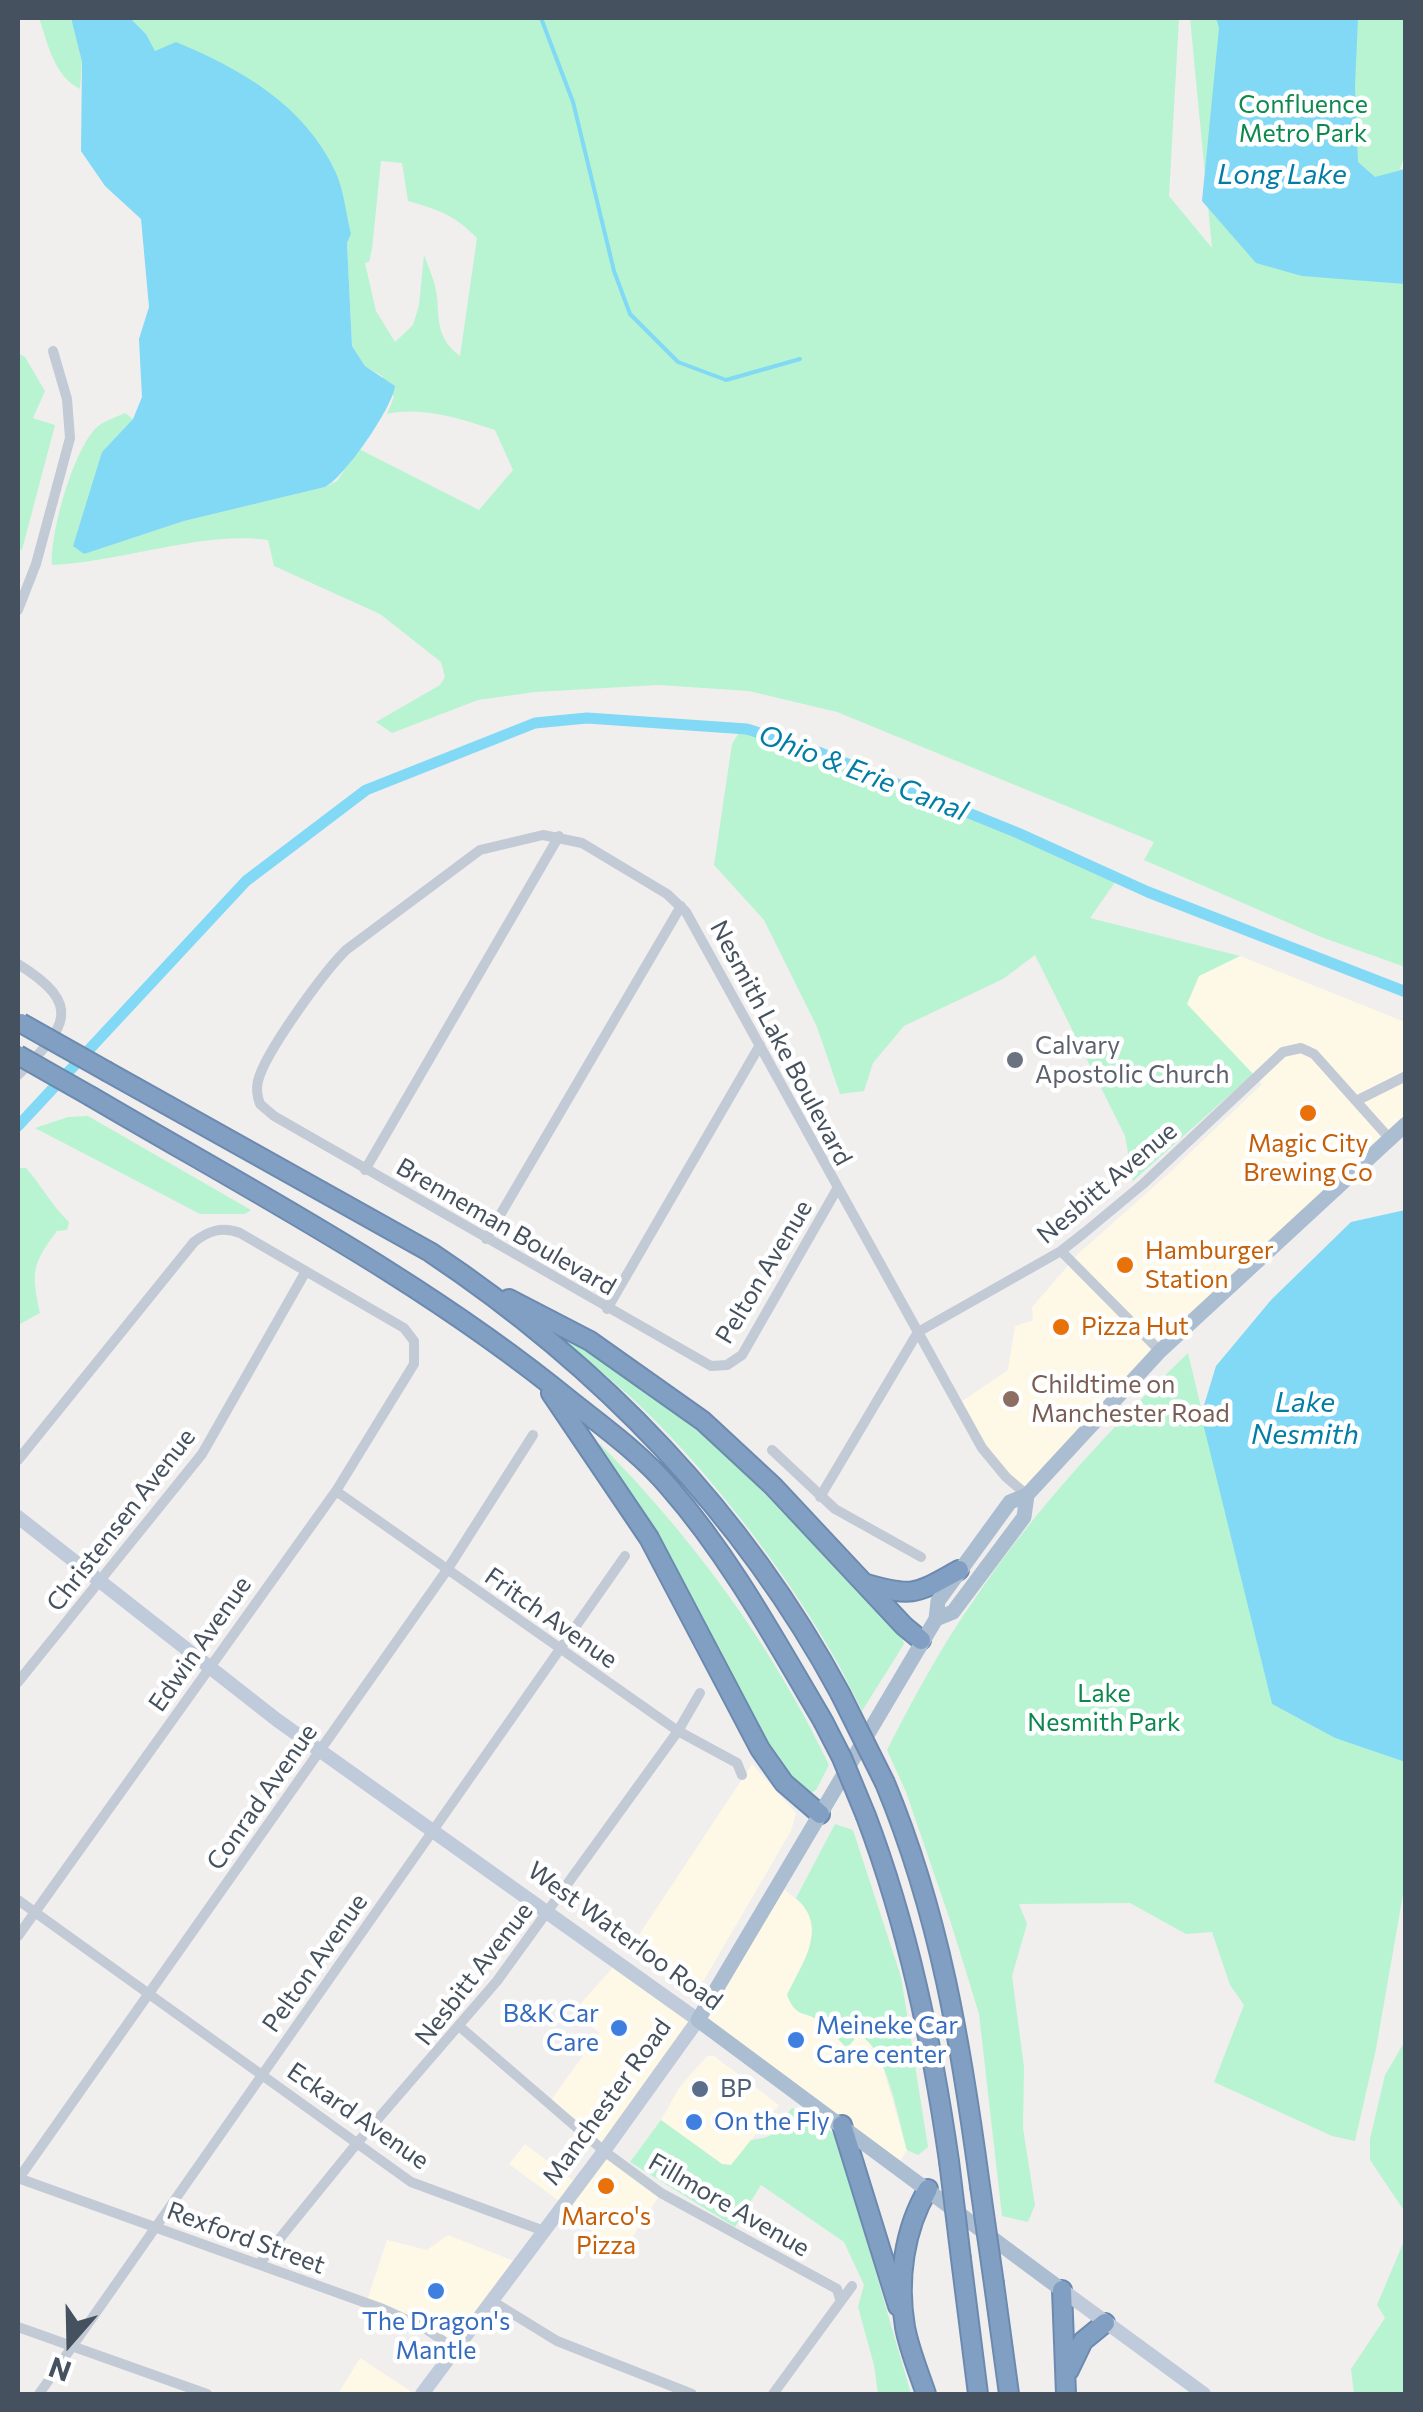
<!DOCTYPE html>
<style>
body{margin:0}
#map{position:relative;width:1423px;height:2412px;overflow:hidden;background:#f1eeee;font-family:Commissioner,sans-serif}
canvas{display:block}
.frame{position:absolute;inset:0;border:20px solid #45515e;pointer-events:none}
.north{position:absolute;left:20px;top:2292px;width:100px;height:100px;-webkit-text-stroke:8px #fff;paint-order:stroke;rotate:200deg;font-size:28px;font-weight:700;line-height:40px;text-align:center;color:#45515e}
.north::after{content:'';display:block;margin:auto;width:35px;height:45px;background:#45515e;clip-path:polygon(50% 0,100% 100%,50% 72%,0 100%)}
</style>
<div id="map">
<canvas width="1423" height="2412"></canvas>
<div class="frame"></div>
<div class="north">N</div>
</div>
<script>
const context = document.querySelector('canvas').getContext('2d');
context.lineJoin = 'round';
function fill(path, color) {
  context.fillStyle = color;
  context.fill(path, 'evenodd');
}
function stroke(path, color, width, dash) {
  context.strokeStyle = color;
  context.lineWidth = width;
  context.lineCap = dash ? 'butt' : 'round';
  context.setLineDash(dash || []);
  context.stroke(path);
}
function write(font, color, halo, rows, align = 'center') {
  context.font = font + ' Commissioner,sans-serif';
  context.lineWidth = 9;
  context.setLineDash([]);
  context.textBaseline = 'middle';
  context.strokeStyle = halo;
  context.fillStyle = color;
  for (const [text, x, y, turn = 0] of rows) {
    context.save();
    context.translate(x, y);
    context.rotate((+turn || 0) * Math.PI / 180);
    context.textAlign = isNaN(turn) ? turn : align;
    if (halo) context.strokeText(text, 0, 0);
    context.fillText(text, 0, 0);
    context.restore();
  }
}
fill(new Path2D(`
 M1240 956 1405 1022V1125L1161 1351 1027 1495 1006 1477 958 1404 1008 1370 1015 1326 1033 1320 1032 1307 1079 1253 1167 1175 1262 1084 1187 1004 1199 976Z
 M752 1764 796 1813 791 1831 704 1980 692 1989H683L635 1958 631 1947Z
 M779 1885 810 1911 813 1928 808 1952 787 1995 847 2047 858 2035 867 2038 879 2054 907 2150 897 2166 698 2020 604 2151 661 2193 622 2253 561 2208 563 2204 509 2164 525 2144 578 2184 604 2151 549 2103 599 2033 574 2011 617 1963 698 2019Z
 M707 2056H714L779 2105 731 2165 722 2164 661 2120 679 2088Z
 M448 2235 519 2263 455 2349 366 2303 387 2240 427 2250Z
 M360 2358 415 2394H338Z`), '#fef8e6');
fill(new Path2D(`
 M39 18H71L82 61 80 89C54 76 48 44 39 18Z
 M130 18H1179L1169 196 1212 248 1190 18H1405L1406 150 1400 169H1406L1405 967 1321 937 1144 860 1154 842 837 712 749 691 658 685 535 692 478 700 392 733 376 722 440 685 445 677 441 662 380 614 274 566 268 540C201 531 123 562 52 565 50 533 73 451 96 428 103 421 117 417 125 413L133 419 102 452 83 554 184 521 325 487 337 481 359 449 479 510 513 470 495 430C461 419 423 406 387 414L394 397 382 376 365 366 352 346 347 243 351 234 155 52 146 34ZM381 161 402 163 408 201C437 209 455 215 477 238L460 356C437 339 439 321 437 296 435 282 429 268 424 255L419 305 413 325 395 342 376 311 365 263 369 262 372 249Z
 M18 353 25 357 45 391 33 418 55 425 22 550 18 549Z
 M742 728C871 768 995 823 1118 878L1090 918 1240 956 1199 976 1187 1004 1253 1074 1133 1181 1125 1136 1035 955 1003 979 904 1026 873 1063 864 1091 840 1094 817 1027 764 920 714 865 732 744Z
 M88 1116 251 1210 245 1214H200L35 1128 68 1117Z
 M18 1168H26C42 1186 52 1206 69 1222L67 1230 57 1231C32 1264 31 1272 40 1313L18 1325Z
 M561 1333 658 1395 724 1449 898 1624 904 1644 862 1711C815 1608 718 1479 635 1401 611 1379 584 1358 559 1336Z
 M1188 1353 1272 1704 1335 1738 1405 1762V1883L1376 2049 1355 2141 1332 2136 1214 2082 1244 2005 1230 1985 1212 1932 1186 1934 1130 1903 1019 1904 1027 1924 1012 1976 1024 2067 1023 2128 1035 2205 1028 2222 1002 2216 979 2014 951 1923 906 1792 887 1750C914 1697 942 1645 976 1597 1036 1508 1111 1428 1188 1353Z
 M600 1444C694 1539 771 1644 829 1765L816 1790 809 1794 798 1788 764 1742 726 1663 665 1553 597 1447Z
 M835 1824 853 1830 901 1977 928 2147 918 2155 907 2150C899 2122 886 2044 858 2035L847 2048C838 2040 832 2031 823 2024 807 2009 797 2021 787 1995 803 1962 829 1928 796 1898Z
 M1405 2041V2389L1403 2394H1354L1351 2369 1385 2318 1377 2305 1404 2241 1405 2212 1370 2160V2139L1385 2075Z
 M792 2108 811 2116 836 2135 911 2394H878L874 2365 858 2307 864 2285 844 2242 761 2185 735 2227 630 2162 661 2120 722 2164 731 2165 751 2140C782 2137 775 2128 792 2108Z`), '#b8f4d1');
fill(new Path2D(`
 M71 18H130L146 34 155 51 176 42C241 69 305 105 336 173 344 191 346 214 351 234L347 243 352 346 365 366 395 386C393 407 344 478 325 487L184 521 84 554 73 546 102 452 133 419 142 397 139 339 149 307 141 219 105 186 81 151 82 62Z
 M1216 18H1358L1355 86 1358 162 1375 177 1405 169V284L1302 276 1256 263 1202 201 1219 28Z
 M1405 1210H1406L1405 1762 1335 1738 1272 1704 1201 1415 1216 1366 1271 1300 1351 1222Z`), '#81d9f5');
stroke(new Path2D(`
 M541 18 573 102 614 271 630 314 678 362 726 380 800 359`), '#81d9f5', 4);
stroke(new Path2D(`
 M18 1126 246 881 366 790 535 723 587 718 747 729 821 753 1018 833 1148 892 1406 992`), '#81d9f5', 11);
const motorway = new Path2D(`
 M108 1072 430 1252C601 1366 743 1513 840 1693
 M92 1097C255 1193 426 1282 572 1402 605 1428 642 1455 669 1487 731 1558 775 1640 823 1721
 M509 1299 590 1341 703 1421 773 1486 904 1626 921 1640
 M551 1393 649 1538 760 1749 784 1783 820 1814
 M867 1584C915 1598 917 1593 959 1570
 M885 1783C940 1915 961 2045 980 2186
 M866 1816C908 1927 932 2043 949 2161
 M842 2125 898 2306
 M961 2259 978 2394
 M994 2284 1009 2394
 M1062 2290 1066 2394
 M1069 2370 1083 2341 1105 2323
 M926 2394C919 2373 909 2349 905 2327 897 2280 904 2229 928 2189`);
stroke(motorway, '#6c8aaf', 22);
stroke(new Path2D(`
 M18 610 36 564 70 438 67 399 53 351
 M18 964C84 1005 67 1027 18 1075
 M1356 1101 1406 1076
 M365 1170 559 836
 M837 1189 742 1355 727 1365 711 1366 274 1116 260 1104C257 1096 256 1089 258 1081 265 1052 324 972 346 950L480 850 543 835 582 843 667 894 686 912 982 1448 1006 1477 1027 1495
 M486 1239 681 906
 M1061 1251 1160 1351
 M607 1309 760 1045
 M772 1450 835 1509 921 1557
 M18 1460 194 1242C208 1231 222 1226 240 1233L404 1328 414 1341V1364L336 1491 18 1936
 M336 1491 678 1731 737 1763 742 1775
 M820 1497 918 1332 1061 1251 1084 1233 1143 1184 1283 1052 1301 1048 1314 1054 1390 1139
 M18 1682 202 1454 306 1271
 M18 1900 411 2182 544 2231
 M459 2026 604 2151 661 2193 837 2289 840 2299
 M18 2178 383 2309 423 2327 455 2349
 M19 2178 447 1570 533 1435
 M259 2264 358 2142 497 1981 678 1731 700 1693
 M492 2301 557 2341 692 2394
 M18 2327 207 2394
 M39 2394 625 1556
 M773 2394 852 2286`), '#c1cad5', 10);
stroke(new Path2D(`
 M18 1517 277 1720 698 2020 604 2151 422 2394
 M1062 2290 1204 2394`), '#bfcbda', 14);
stroke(new Path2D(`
 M936 1619 953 1612 1024 1517 1027 1495
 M1062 2290 698 2020 936 1619 938 1601 1010 1502 1027 1495 1160 1351 1406 1124`), '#abbdd1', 15);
stroke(motorway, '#819fc3', 18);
const motorwayBridge = new Path2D(`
 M21 1023 108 1072
 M18 1055 92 1097
 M840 1693 885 1783
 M823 1721 842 1758 866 1816
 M949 2161 961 2259
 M980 2186 994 2284`);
stroke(motorwayBridge, '#6c8aaf', 22, []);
stroke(motorwayBridge, '#819fc3', 18);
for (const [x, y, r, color] of [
 [1015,1060,10,"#6b7280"],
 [1308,1113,10,"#e8710a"],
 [1125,1265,10,"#e8710a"],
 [1061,1327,10,"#e8710a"],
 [1011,1399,10,"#8d6e63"],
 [619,2028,10,"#3f7fe0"],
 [796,2040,10,"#3f7fe0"],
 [700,2089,10,"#5c6f8a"],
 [694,2122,10,"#3f7fe0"],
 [606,2186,10,"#e8710a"],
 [436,2291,10,"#3f7fe0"]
]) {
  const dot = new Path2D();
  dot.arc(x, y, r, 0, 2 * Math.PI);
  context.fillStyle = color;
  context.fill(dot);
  stroke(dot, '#fff', 4);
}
write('25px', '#0d884e', '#fff', [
 ["Confluence",1303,105],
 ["Metro Park",1303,134],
 ["Lake",1104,1694],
 ["Nesmith Park",1104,1723]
]);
write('25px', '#45515e', '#fff', [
 ["Nesmith Lake Boulevard",781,1043,62],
 ["Nesbitt Avenue",1107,1183,-40],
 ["Brenneman Boulevard",506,1227,30],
 ["Pelton Avenue",764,1272,-59],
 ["Christensen Avenue",121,1520,-52],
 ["Fritch Avenue",551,1618,35],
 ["Edwin Avenue",200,1644,-55],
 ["Conrad Avenue",262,1797,-55],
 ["West Waterloo Road",625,1936,36],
 ["Pelton Avenue",315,1963,-55],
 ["Nesbitt Avenue",474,1974,-52],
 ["Manchester Road",607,2102,-54],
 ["Eckard Avenue",358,2116,35],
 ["Fillmore Avenue",729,2205,30],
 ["Rexford Street",246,2238,20]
]);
write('25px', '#5b616d', '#fff', [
 ["Calvary",1035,1046],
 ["Apostolic Church",1035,1075]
], 'left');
write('25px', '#c56008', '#fff', [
 ["Magic City",1308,1144],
 ["Brewing Co",1308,1173],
 ["Hamburger",1145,1251,"left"],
 ["Station",1145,1280,"left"],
 ["Pizza Hut",1081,1327,"left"],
 ["Marco's",606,2217],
 ["Pizza",606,2246]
]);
write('25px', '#785e54', '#fff', [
 ["Childtime on",1031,1385],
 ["Manchester Road",1031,1414]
], 'left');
write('25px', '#366cbe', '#fff', [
 ["B&K Car",599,2014,"right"],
 ["Care",599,2043,"right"],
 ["Meineke Car",816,2026],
 ["Care center",816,2055],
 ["On the Fly",714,2122],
 ["The Dragon's",436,2322,"center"],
 ["Mantle",436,2351,"center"]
], 'left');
write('25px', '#4e5e75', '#fff', [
 ["BP",720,2089]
], 'left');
write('italic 28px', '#027ea6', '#fff', [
 ["Long Lake",1282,175],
 ["Ohio & Erie Canal",863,773,21],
 ["Lake",1305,1403],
 ["Nesmith",1305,1435]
]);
</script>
